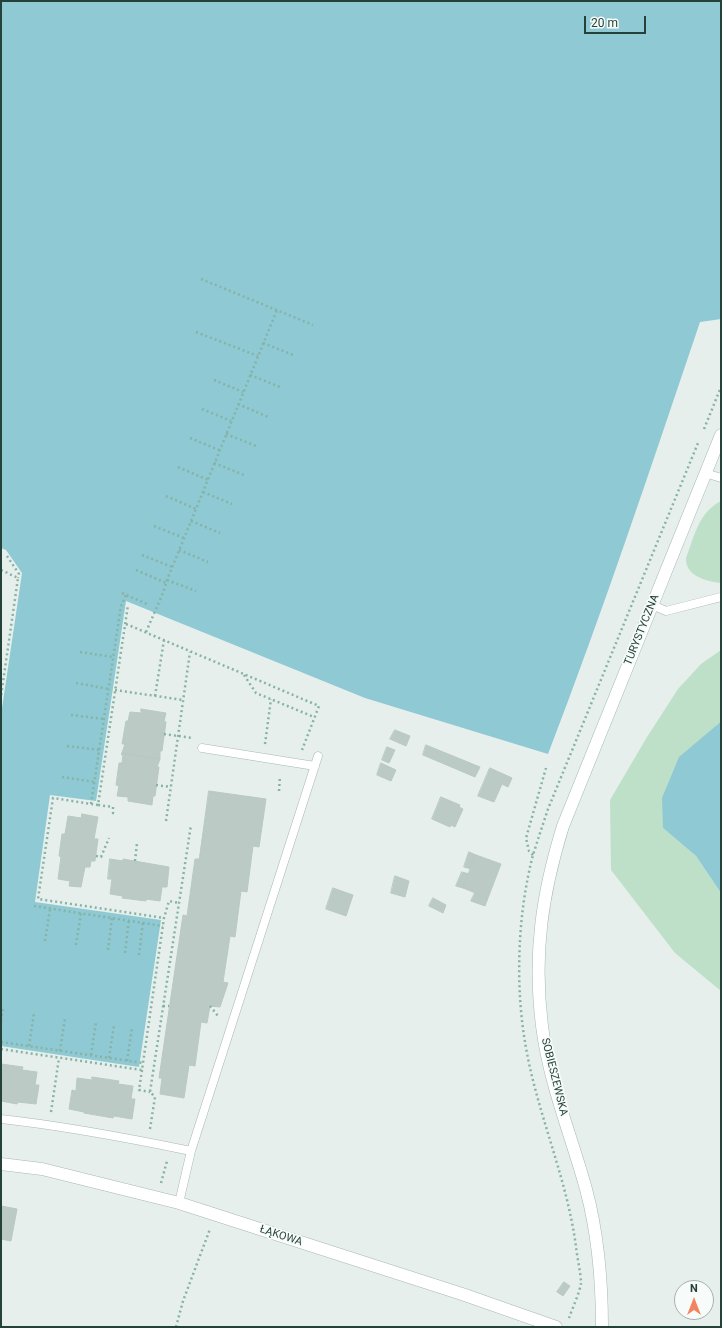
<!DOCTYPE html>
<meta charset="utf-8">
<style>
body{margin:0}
#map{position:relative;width:722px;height:1328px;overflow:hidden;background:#e6efeb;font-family:Roboto,sans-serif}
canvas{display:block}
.frame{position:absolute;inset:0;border:2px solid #24423a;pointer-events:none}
.north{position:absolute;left:674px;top:1280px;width:40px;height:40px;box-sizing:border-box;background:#f7fbf9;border:1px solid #a3b1ad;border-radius:50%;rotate:0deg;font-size:11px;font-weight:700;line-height:16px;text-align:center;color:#24423a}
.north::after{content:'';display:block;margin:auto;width:14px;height:18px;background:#f4845f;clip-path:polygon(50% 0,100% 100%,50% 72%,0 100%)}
.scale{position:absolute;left:584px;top:16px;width:62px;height:18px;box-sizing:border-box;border:2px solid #24423a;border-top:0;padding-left:5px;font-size:12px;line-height:14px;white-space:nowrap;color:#24423a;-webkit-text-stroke:3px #f7fbf9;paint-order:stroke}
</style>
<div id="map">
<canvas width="722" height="1328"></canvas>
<div class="frame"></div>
<div class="north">N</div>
<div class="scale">20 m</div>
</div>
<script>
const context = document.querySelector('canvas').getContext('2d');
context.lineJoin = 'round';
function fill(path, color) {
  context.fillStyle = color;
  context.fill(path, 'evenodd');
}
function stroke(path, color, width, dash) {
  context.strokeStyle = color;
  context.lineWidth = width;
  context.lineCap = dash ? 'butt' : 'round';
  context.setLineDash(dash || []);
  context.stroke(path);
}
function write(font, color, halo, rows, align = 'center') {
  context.font = font + ' Roboto,sans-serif';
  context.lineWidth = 3.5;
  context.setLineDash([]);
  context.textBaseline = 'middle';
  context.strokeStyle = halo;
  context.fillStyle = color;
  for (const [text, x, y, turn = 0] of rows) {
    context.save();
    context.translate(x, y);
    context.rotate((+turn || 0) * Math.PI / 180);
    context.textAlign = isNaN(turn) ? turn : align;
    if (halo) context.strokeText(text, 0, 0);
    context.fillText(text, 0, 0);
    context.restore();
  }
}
fill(new Path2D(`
 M721 501V582L720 583C706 581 685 576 686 558 695 535 698 513 721 501Z
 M721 650V721L717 725 663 828 696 856 721 893V991L675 953 611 870 610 800 647 737 678 689 701 664Z`), '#bfe0c8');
fill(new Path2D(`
 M1 1H721V319L700 322C651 467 603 611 548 754L365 698 126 601 96 801 50 795 35 902 161 920 139 1067 1 1046V715L22 573 6 550 1 548Z
 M721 721V893L696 856 663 828 662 798 679 757 717 725Z`), '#8ec9d4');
const building = new Path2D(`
 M141 709 166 713 164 721 166 722 162 751H160V759L122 753 125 744H122L126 721H128L130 712 141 713Z
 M395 730 410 736 406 746 390 739Z
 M426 745 480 767 475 777 423 755Z
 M387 747 395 750 389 763 382 760Z
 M122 753 160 759 157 767H159L155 796H153L152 805 128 801V797L117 796 119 786 116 785 119 763H122L123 755H122Z
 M381 763 396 770 391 781 377 775Z
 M490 768 512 778 508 787 502 784 494 802 478 796Z
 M209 791 266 799 259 847 253 846 247 892 241 891 235 937 230 936 223 982 228 983 220 1007 210 1006 207 1023 201 1022 195 1066 189 1065 184 1098 160 1094 162 1078H159L183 915 187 916 195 859H199Z
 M441 797 460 805 459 807 463 809 455 827 451 825 450 827 432 819Z
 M82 814 98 817 94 839H98L95 861H91L90 867H85L81 887 69 886 70 881 58 879 61 857 59 856 62 834H65L68 816 81 818Z
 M469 852 476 855 471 869 464 867Z
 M476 855 501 864 488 898 463 888Z
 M110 859 123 861V859L169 867 167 887H162L160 901 146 899V901L122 898 123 896 110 894 112 879H108Z
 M462 872 469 874 463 888 456 886Z
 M395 876 409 881 405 897 391 893Z
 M333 888 353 895 346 916 326 909Z
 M475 893 488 898 485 906 471 901Z
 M433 898 446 905 443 913 429 906Z
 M1 1064 23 1067 22 1070 37 1072 35 1085H39L36 1104 18 1102 17 1104 1 1101Z
 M92 1077 119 1081 118 1084 133 1086 131 1099H135L132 1119 114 1116 113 1118 84 1113V1112L69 1109 72 1090 76 1091 77 1078 92 1080Z
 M1 1206 17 1209 11 1241 1 1239Z
 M564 1282 570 1286 563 1296 557 1292Z`);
fill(building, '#bbcac4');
stroke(building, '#b8c9c2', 1);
const service = new Path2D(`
 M705 473 721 478
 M652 605 666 611 721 597
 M202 748 315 766
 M1 1119C65 1126 128 1138 191 1151
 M179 1203 191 1151 318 756`);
const minor = new Path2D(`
 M1 1164 42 1169 179 1203 462 1294 556 1327`);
const secondary = new Path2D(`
 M602 1327C602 1280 598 1234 586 1189 571 1135 549 1082 542 1026 533 954 542 894 563 826L721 435`);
stroke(service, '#a8b8b2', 9);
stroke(minor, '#a8b8b2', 13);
stroke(secondary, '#a4bbb3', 13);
stroke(new Path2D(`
 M201 279 313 325
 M196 332 258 356
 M263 343 293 355
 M250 375 280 387
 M214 380 243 392
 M238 404 268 417
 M202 409 231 421
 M704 429 721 387
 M226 434 256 446
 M190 438 219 450
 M214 463 244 475
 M178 467 208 480
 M203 492 232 504
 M166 496 196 509
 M191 521 220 533
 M154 526 184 538
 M179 550 208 562
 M142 555 172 567
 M7 556 19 574 18 578
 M1 570 18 578 1 696
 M136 570 166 583
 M167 580 196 591
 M122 593 149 605
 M126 624 319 706 302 750
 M146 632 163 593 167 580 277 310
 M80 652 113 657
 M244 675 256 693 314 717
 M76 683 109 689
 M115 690 183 700
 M155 696 164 640
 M71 715 104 719
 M164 734 193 738
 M265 744 271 699
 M67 746 99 750
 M62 777 95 782
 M156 785 171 787
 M279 791 280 776
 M91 804 121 606 126 595
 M98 805 53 798 38 899 164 918
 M114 813H113V807L98 805 128 605
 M166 821 190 652
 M533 855 529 851 526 838 546 768
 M96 856 101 857 109 838
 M135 861 137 843
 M34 906 163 926
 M45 941 50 909
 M76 945 81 913
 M108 950 112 918
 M125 953 129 920
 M139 955 143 922
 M163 1006H169
 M210 1006 218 1016
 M1 1021 3 1008
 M1 1042 143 1063
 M29 1046 34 1013
 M1 1049 142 1070 164 918 169 901 179 903
 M60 1051 65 1018
 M91 1055 96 1022
 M109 1058 114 1025
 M127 1061 132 1028
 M142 1070 139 1090 150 1092
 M51 1112 59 1058
 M150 1129 155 1097 150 1092 191 825
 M161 1183 167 1161
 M569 1318C572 1309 580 1292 581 1283 581 1274 577 1257 576 1247 567 1177 536 1111 525 1042 515 983 518 912 533 855 538 839 543 824 548 809L698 443
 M176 1327 183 1301 210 1229`), '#86b3a5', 2.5, [2, 3]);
stroke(service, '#fff', 8);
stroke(minor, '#fff', 12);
stroke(secondary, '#fff', 12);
write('11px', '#24423a', '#f7fbf9', [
 ["TURYSTYCZNA",642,630,-68],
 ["SOBIESZEWSKA",554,1077,76],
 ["ŁĄKOWA",281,1236,18]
]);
</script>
